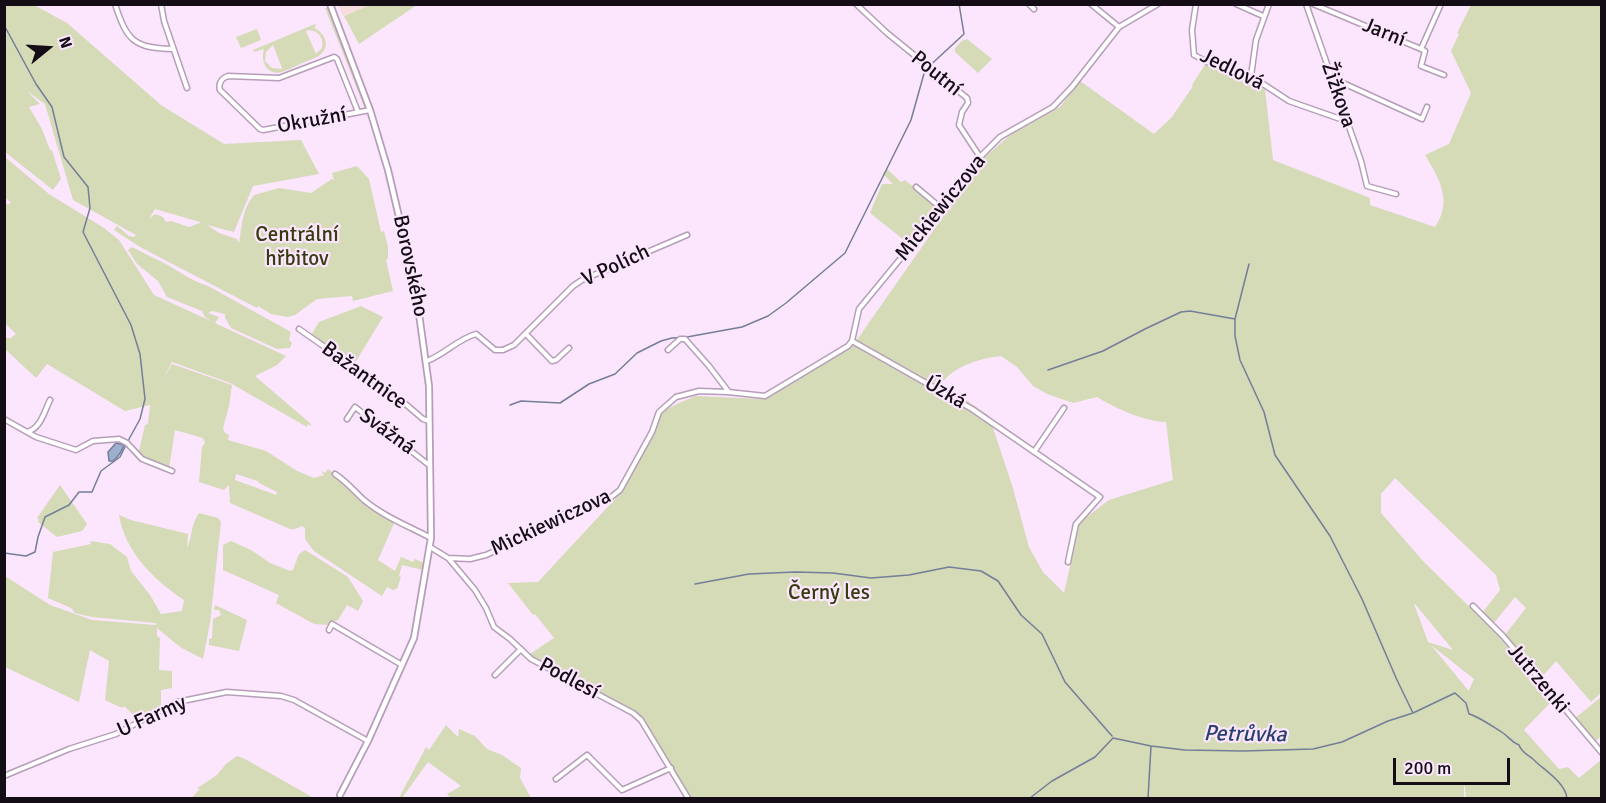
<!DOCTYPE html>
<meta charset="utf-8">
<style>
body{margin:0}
#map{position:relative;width:1606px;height:803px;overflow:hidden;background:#fbe6fd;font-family:Signika,sans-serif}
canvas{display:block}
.frame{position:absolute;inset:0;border:6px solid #150d16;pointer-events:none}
.north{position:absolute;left:18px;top:18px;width:60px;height:60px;-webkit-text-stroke:4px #fbe6fd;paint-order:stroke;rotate:72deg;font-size:16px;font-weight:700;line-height:24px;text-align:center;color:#150d16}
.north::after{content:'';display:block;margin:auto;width:21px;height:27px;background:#150d16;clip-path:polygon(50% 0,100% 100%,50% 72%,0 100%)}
.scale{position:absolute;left:1393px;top:758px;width:117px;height:27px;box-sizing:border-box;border:3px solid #150d16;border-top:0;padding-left:8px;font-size:18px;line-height:21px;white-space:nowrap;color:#150d16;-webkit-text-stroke:4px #fbe6fd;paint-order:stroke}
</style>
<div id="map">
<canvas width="1606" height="803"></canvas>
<div class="frame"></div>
<div class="north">N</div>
<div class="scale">200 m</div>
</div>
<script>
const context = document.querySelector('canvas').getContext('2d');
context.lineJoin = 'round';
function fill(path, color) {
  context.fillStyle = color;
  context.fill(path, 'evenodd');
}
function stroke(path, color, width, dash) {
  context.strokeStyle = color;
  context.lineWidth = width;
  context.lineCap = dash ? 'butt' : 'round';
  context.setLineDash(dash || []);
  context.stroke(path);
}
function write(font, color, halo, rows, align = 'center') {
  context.font = font + ' Signika,sans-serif';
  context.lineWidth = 4.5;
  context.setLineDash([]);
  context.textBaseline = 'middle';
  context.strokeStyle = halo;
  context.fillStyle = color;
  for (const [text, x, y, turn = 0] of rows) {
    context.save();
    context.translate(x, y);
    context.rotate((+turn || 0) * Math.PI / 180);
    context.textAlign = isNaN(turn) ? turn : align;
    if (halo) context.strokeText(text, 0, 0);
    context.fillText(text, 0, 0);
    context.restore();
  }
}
fill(new Path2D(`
 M338 5H371L343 16Z`), '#f8ddde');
fill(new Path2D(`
 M372 4H417V5L359 44 344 16Z
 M4 5H34L67 23 161 105 224 144 301 140 319 174 253 186 234 232 207 225 219 233 237 239 239 243C242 226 242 209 254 195L279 188 311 193 332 179 334 180 332 173 357 166 369 179 381 232 384 231 388 247V259L386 260 393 291 353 301 352 296 317 299 295 315 288 317 271 314 258 306 257 308 140 247 114 230 117 226 129 236 134 237 136 235 73 200 45 104 27 91 40 104 29 107 42 129 50 150H52L61 179 53 190 5 152ZM155 209 200 222V223L189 227 171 221 166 222 163 217 155 214 149 219Z
 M1471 5H1601V693L1591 702 1556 661 1541 678 1504 636 1526 608 1515 597 1493 624 1482 613 1500 590 1496 575 1395 478 1381 494V513L1424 562 1496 633 1552 701 1524 730 1559 769 1568 767 1579 778 1601 760V798H1466L1464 779V798H690L641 717 527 656 554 638 535 614 533 615 508 583 538 582 617 497 664 410 695 396 762 399 852 347 984 158 1009 136 1060 107 1080 81 1154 134 1172 117 1193 86 1192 85 1206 63 1265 89 1273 160 1370 198V205L1435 227C1453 201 1439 178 1425 155L1449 144 1471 93 1451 51 1459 34 1457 33ZM1001 356 1017 367 1033 386 1047 394 1073 403 1097 397C1117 409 1143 421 1166 422L1173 480 1109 500 1080 522 1064 593 1043 572 1029 547 1012 485 989 416 942 383C954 366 981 358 1001 356ZM1414 604H1415L1453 650 1428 642ZM1431 645 1474 679 1469 690H1468Z
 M325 8H329L367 107 365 109Z
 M315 24 316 26 314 28C324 32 331 45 321 54 316 59 306 61 300 64 294 67 288 70 282 72 267 76 260 61 264 49L254 52 253 50ZM309 30C319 31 324 38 322 48L316 54 306 31ZM273 45 282 68 281 69 272 68 265 61 266 52Z
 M257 29 261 40 241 48 236 37Z
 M967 39 992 59 978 73 955 52V48L962 41Z
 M5 157 49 194 104 228 119 240 154 295 211 321 205 317 202 311 167 297 158 281 137 264 128 250 132 247C143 253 154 258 166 264 180 272 192 281 208 286L291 332 289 340 292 343 290 348 277 349 231 328 225 318V314L212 311 208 313 219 317 215 323 286 356 277 365 255 376 311 424V426L308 424 307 427 230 383 172 362 162 381 172 364 232 385 229 406 223 428 225 433 229 435 228 440 266 451 297 471 314 478 324 475 321 471 325 473 328 469 395 521 378 560 395 571 401 557 413 562 415 559 424 563 423 570 402 565 399 576 401 577 397 589H394L395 591 387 587 382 596 314 551 305 539V528L302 526 295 529H290L230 503 229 485 224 490 199 482 202 447 205 443 203 438 175 430 169 469 141 458 139 451 145 425 148 424 150 405 125 411 47 364 36 378 5 349V338H11L16 334 5 323 4 202 8 205 11 202 5 198ZM236 474 258 481 259 483 277 492 276 495 235 480Z
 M887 169 901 182 905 180 938 207 925 224 916 233 909 244 870 213 882 184H893L883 174Z
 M361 306 383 317 353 366 311 335 319 322Z
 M60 485 87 524 82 531 57 537 38 522 39 520 37 518Z
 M199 513 218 518 221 522 210 623 203 659 180 647 157 628V636L160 638 159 670 172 671V688L161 690V707L139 720 124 706 122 708 105 700 109 661 90 650 79 702 5 667V576L50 605 92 620 156 625V623L92 617 75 613 71 608 48 598 53 552 91 544 90 541 110 544 127 557 131 571 150 595 161 614 182 611 184 600C154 580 125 552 119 515L131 520 188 534 187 548C193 535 190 526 199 513Z
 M231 541 251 550 270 563 290 571 293 570 299 554 305 550 348 577 363 601 358 611 347 605 338 620 331 622 329 625 314 624 276 603 279 595 223 570V545Z
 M215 605 247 620 239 651 209 645V639L212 638 213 619 221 615 219 610H214Z
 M1601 697V736L1595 742 1574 719Z
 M446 725 458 737 459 729 475 736 487 749 502 755 521 768 520 778 531 798H450L447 794 461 786 428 762 402 798 400 796 426 747 429 750Z
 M237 756 245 759 312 797 191 798 200 789H197L199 787 217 775 226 764Z`), '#d5dab7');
const water = new Path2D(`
 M116 443 124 445C122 451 118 457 113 461H109L108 452Z`);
fill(water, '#9dafcf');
stroke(water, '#747e98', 1.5);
stroke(new Path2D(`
 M4 25 36 84 52 107 64 157 88 187 90 208 83 232 131 325 140 354 145 399 140 419 128 441
 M1235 319 1249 264
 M1048 370 1103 351 1145 329 1181 312 1190 311 1235 319V336L1240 360 1264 412 1275 455 1330 536 1362 599 1397 680 1413 713
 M510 405 521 401 560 403 589 384 615 374 637 353 661 341 672 338 687 337 742 327 768 316 786 303 845 253 911 120 925 70 964 34 959 4
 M4 553 26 556 35 552 38 537 45 517 69 505 79 492H92L101 471 120 457 126 445
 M695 584 749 574 795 572 833 573 871 578 909 575 949 567 981 571 998 581 1021 615 1042 634 1065 682 1112 736
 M1030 798 1052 781 1095 757 1113 738 1151 746 1185 750 1243 751 1313 749 1342 742 1388 721 1413 713 1455 693 1466 703 1469 714C1475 715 1497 729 1503 733 1509 737 1511 742 1519 745 1522 754 1530 755 1536 762 1546 771 1565 783 1567 798
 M1148 798 1151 746`), '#747e98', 1.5);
const minor = new Path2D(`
 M115 4C127 41 134 48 173 49
 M161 4 164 21 187 88
 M856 4 887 33 967 98 968 103 962 112 959 125 980 157
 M1029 4 1034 9
 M1091 4 1119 27
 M1196 4 1192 30 1194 55 1209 63 1251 76 1289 101 1346 121
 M1236 4 1263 16
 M1306 4 1361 161 1367 186 1396 194
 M1313 4 1421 49
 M1421 49 1441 4
 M1421 49 1425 51 1421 66 1444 75
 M1251 76 1256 40 1269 4
 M1332 78 1422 119 1427 107
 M358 112 337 59 334 57 279 78 228 76C222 78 218 83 220 90L260 129 263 130 365 111 370 110
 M916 187 941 208
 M299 329 402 401 423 419 429 421
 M526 334 552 361 556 360 569 348
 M852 341 972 409 1100 497 1076 524 1068 562
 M668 350 680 339H685L709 366 728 391
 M427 361C445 354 458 339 476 334L495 350H503L514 345 573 286 582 280 687 235
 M4 419 27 432C41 428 44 412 50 400
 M347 419 355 407 429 465
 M27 432 36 437 76 450 93 441 119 439 127 443 142 459 172 471
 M1034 452 1064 408
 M335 474C346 481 354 491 364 500 383 516 408 526 431 538
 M430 547 448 558 470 559 486 555 534 533 571 510 610 498 620 490 652 432 659 412 676 397 699 391 728 392 765 396 848 346 852 341 859 309 924 230 980 157 1000 137 1053 107 1072 87 1119 27 1158 4
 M449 559 475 590 486 608 494 627 510 639 531 659 633 713 641 720 688 798
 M1473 606 1503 636 1602 753
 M329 630 332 624 402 665
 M495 675 521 649
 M4 776 69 749 116 734 177 702 227 692 281 696 294 700 368 741
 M556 779 587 755 622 790 671 768`);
const major = new Path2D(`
 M330 4 370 110 388 170 415 285 429 386 431 538 414 638 368 741 340 795`);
stroke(minor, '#b69eb9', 7);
stroke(major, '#b69eb9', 8);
stroke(minor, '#fff', 4);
stroke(major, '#fff', 4.5);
write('21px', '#150d16', '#fbe6fd', [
 ["Jarní",1384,33,22],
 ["Jedlová",1232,70,26],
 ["Poutní",936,74,39],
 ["Žižkova",1338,95,71],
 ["Okružní",312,121,-10],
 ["Mickiewiczova",941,208,-51],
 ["Borovského",410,266,78],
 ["V Polích",616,266,-25],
 ["Bažantnice",364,376,36],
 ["Úzká",945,393,31],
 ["Svážná",387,432,36],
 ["Mickiewiczova",551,523,-25],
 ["Podlesí",569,679,28],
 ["Jutrzenki",1538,679,50],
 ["U Farmy",152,717,-24]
]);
write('21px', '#373b0e', '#fbe6fd', [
 ["Centrální",297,235],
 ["hřbitov",297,259],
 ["Černý les",829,593]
]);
write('italic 22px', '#29406c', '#fbe6fd', [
 ["Petrůvka",1245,735,1]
]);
</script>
